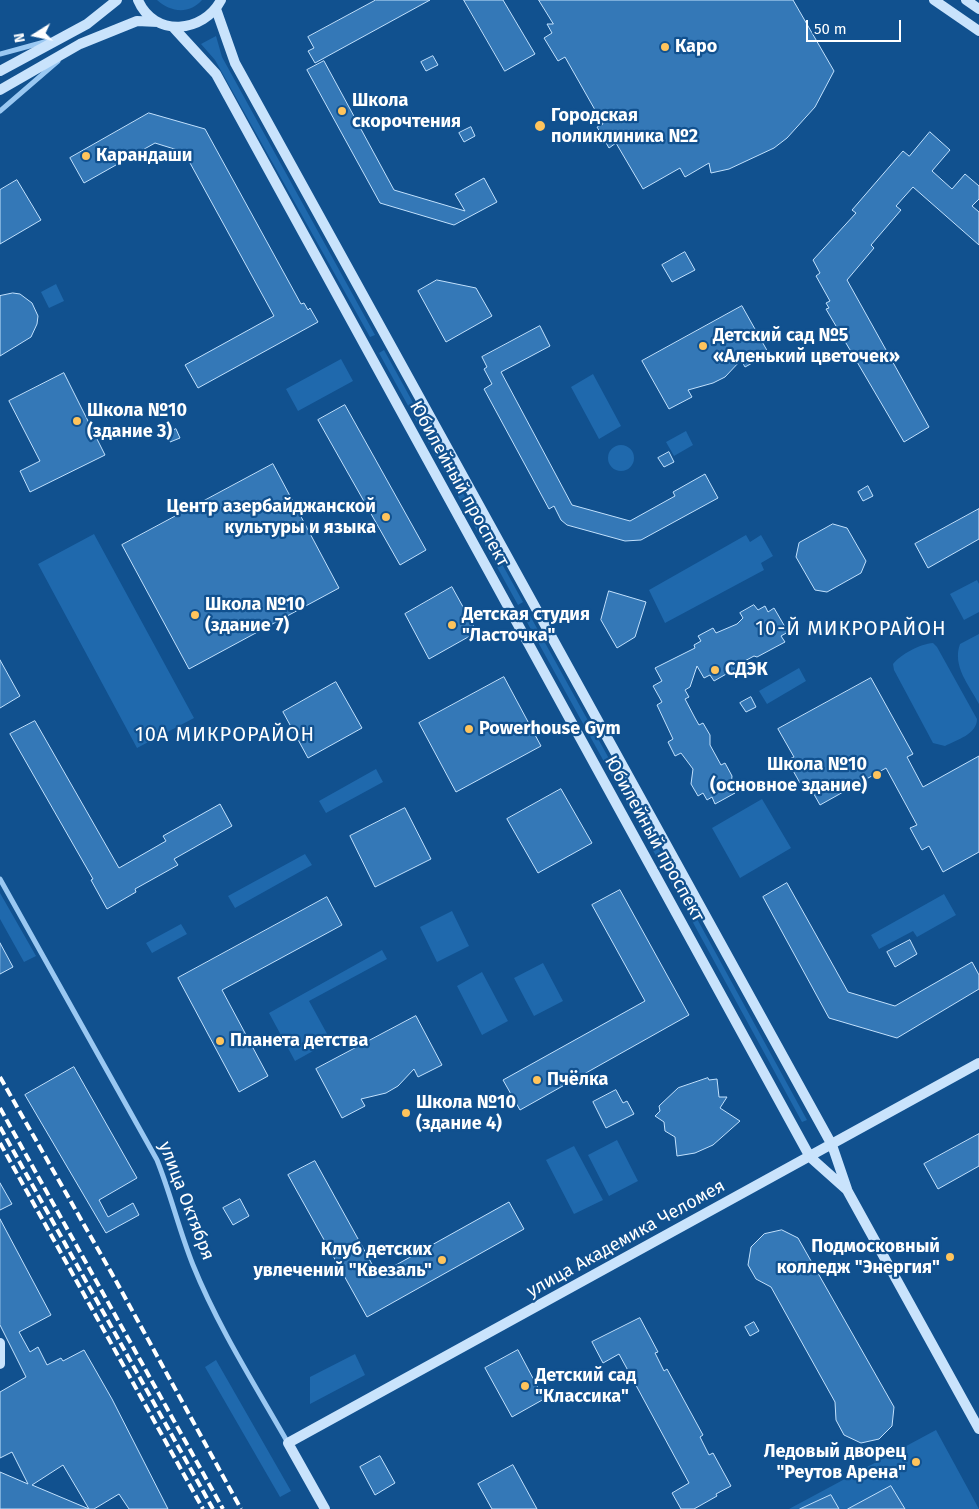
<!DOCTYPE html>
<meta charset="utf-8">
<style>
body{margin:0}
#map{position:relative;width:979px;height:1509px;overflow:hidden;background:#11518f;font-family:"Fira Sans",sans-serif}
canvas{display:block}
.north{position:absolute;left:10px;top:10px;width:50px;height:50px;-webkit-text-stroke:4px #11518f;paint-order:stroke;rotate:260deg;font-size:14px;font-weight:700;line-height:20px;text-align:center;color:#fff}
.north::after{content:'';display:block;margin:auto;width:18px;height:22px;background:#fff;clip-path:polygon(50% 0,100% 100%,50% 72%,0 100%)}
.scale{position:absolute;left:806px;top:20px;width:95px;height:22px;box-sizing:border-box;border:2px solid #fff;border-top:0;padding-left:6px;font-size:15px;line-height:18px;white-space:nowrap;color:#fff;-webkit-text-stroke:4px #11518f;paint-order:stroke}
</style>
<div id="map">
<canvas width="979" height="1509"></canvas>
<div class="north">N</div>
<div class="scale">50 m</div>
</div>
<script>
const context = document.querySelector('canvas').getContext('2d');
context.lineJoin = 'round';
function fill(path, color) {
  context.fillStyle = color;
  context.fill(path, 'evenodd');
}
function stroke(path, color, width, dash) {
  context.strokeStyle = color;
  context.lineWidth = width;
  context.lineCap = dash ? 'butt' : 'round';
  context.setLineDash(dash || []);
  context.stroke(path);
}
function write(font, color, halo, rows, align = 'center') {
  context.font = font + ' "Fira Sans",sans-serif';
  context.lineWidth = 4.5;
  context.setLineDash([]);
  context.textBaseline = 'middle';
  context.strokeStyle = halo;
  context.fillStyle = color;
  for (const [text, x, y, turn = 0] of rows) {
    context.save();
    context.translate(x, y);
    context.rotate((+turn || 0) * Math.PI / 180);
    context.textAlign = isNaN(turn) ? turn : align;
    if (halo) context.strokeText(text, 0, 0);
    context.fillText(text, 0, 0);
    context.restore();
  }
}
fill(new Path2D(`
 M157 0H202C189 15 170 12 157 0Z
 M216 36 222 57 375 335 370 337 215 60 201 44Z
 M56 284 64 301 49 308 41 292Z
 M384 350 523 602 518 605 379 353Z
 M341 359 353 381 298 411 286 389Z
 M593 374 621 426 599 439 571 387Z
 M686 431 693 445 674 456 666 442Z
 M608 458a13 13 0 1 1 26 0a13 13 0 1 1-26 0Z
 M94 534 194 718 137 748 38 564Z
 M746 535 750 542 761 535 773 556 761 563 764 570 665 623 649 590Z
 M977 580 979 584V612L964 620 950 594Z
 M528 612 665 860 660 863 523 615Z
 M979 634V704C969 685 952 666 960 644Z
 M933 643 937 647 977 719C977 734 957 740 945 746L933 743 894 670 893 664C901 654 920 644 933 643Z
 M799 668 806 681 767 704 759 691Z
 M376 769 383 782 326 813 319 801Z
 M762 799 791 848 740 878 712 828Z
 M305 854 312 865 235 908 228 896Z
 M672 873 807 1120 802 1122 667 875Z
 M0 893 36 956 24 962 0 919Z
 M944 894 956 915 917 937 913 931 879 949 871 935Z
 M452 911 469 946 437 962 420 927Z
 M181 924 187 934 152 953 146 943Z
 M382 950 387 959 309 1001 331 1041 295 1061 269 1013Z
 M543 963 563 1001 534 1016 514 978Z
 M482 972 508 1021 482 1035 457 986Z
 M617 1140 638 1181 609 1196 588 1155Z
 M574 1146 603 1200 574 1214 546 1160Z
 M355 1354 365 1375 310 1404V1377Z
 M216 1360 291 1491 280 1497 205 1367Z
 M936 1430 979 1509H789Z`), '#1f69ad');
const building = new Path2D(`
 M376 0H430L315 63 308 51 314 48 308 37Z
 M464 0H503L535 54 505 71Z
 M539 0H793L834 71 815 107 787 138 774 148 729 169 711 173 709 163 685 177 680 168 643 189 616 143 609 148 597 127 603 124 565 57 558 61 544 38 552 33 547 24H553Z
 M433 56 438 65 426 71 421 62Z
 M324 61 394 190 465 211 455 194 484 178 497 202 454 225 380 203 307 70Z
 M149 113 205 129 301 304 304 303 308 310 310 308 318 322 198 388 185 365 274 316 184 152 155 143 84 183 70 158Z
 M471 127 475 136 464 142 459 133Z
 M930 132 950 150 932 171 952 189 965 174 979 186V199L972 206 979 212V245L913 187 896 206 901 210 871 245 874 248 847 280 929 427 904 442 826 309 829 308 826 303 830 301 816 276 820 273 813 260 856 213 852 210 903 151 909 156Z
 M17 180 41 220 0 244V190Z
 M685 252 695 270 672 282 662 265Z
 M437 280 476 288 492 316 446 342 418 291Z
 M13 293 20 294 32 303 38 316 37 324 31 337 0 356V296Z
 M742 306 769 354 745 367 741 360 725 377 713 383 688 390 692 397 669 409 642 361Z
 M540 326 550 346 501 372 572 505 630 521 675 496 673 492 705 474 718 498 641 540 625 541 567 525 561 520 554 506 549 509 484 389 492 384 484 369 487 367 482 357Z
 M64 373 105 455 30 492 20 471 40 461 9 401Z
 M345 405 426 550 400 565 318 420Z
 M176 429 180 438 170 442 166 434Z
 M669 452 674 462 664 467 658 458Z
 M273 464 339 588 189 669 122 545Z
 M868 486 873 496 863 501 858 492Z
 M979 509V539L928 568 915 544Z
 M833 524 847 528 866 561 861 573 827 592 815 590 796 557 799 543Z
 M452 587 477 632 429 659 405 614Z
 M609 591 646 602 635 637 617 648 601 620Z
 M754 605 758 610 765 606 768 612 774 608 788 632 781 636 785 642 757 657 754 656 741 663 742 665 714 681 710 675 704 678 697 666 690 687 685 690 689 697 685 699 695 718 699 725 703 723 710 735V745L721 765 725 763 732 776 731 786 735 793 715 804 712 797 707 800 703 793 698 796 691 784 693 769 681 753 675 756 668 742 673 739 657 705 662 702 653 686 662 681 655 668 695 648 694 645 701 641 698 636 713 628 716 633 737 624 743 618 740 613Z
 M0 660 20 696 0 708Z
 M504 677 541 746 456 792 419 723Z
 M871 678 913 754 907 757 923 787 979 756V852L943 872 929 846 922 850 910 828 917 825 886 768 820 805 806 780 800 783 787 760 794 757 778 729Z
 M336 682 362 728 308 758 283 712Z
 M751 697 756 707 746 712 740 703Z
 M35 721 119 868 166 841 163 836 220 804 232 826 174 859 178 865 135 889 136 892 107 909 91 880 93 879 10 734Z
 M561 789 592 843 538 873 507 819Z
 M405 808 431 859 375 887 350 836Z
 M787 883 848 992 895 1006 972 962 979 975V989L897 1038 829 1018 763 897Z
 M620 890 689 1015 520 1110 503 1080 645 1001 592 905Z
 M327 897 342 925 222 990 268 1076 239 1092 178 978Z
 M910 940 917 954 895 967 887 952Z
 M0 943 13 967 0 974Z
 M416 1016 442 1065 418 1077 414 1069 398 1086 386 1093 361 1099 365 1106 342 1118 316 1069Z
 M74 1067 137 1178 99 1200 108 1217 133 1203 139 1215 106 1233 25 1095Z
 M708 1078 709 1080 717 1079 719 1097H727L720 1108 740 1121 713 1145 695 1153 677 1156 675 1137 665 1131 664 1122 655 1116 660 1111 659 1106 678 1088Z
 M616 1090 623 1103 627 1101 634 1114 606 1128 593 1102Z
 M979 1134V1166L938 1189 924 1164Z
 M315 1161 378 1275 509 1202 524 1229 367 1317 288 1175Z
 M0 1183 12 1204 0 1210Z
 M240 1199 249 1216 233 1225 223 1208Z
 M0 1219 51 1315 19 1332 30 1352 38 1347 47 1365 61 1358 63 1361 84 1350 112 1399 168 1509H129L119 1494 94 1509H89L63 1465 32 1485 89 1509H0V1472L28 1484 12 1452 0 1458V1392L26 1377 0 1325Z
 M782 1230 798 1238 894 1407 892 1426 879 1439 861 1443 844 1435 836 1420 835 1402 771 1287 756 1279 748 1265 751 1247 764 1234Z
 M640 1318 658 1352 655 1353 664 1371 667 1369 703 1435 700 1437 709 1455 713 1453 731 1486 716 1494 717 1496 694 1509H681L672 1493 689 1483 619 1354 603 1363 592 1342Z
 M754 1322 759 1331 750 1336 745 1327Z
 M518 1350 544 1399 512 1417 485 1368Z
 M380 1456 395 1483 375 1495 360 1467Z
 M513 1465 537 1509H492L478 1484Z
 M891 1486 905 1509H848Z
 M831 1495 839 1509H800Z`);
fill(building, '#3478b7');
stroke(building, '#c2e1fd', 1);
stroke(new Path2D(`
 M0 54 48 41
 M0 111 58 61
 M0 879 157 1160C171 1195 179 1230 193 1265 218 1327 255 1385 288 1443`), '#9ac8f2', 5);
stroke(new Path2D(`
 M138 0C154 38 204 33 221 0
 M934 0 979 31
 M966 0 979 9
 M216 9 235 63 832 1145 847 1189
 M173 27 216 74 810 1157 847 1190 979 1429
 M0 71 87 24 117 0
 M0 90 80 44 137 21 158 22
 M0 1343V1364
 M325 1509 288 1443 979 1063`), '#c9e3fc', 10);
stroke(new Path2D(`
 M0 1077 116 1281 241 1509
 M0 1108 223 1509
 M0 1127 213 1509
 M0 1143 203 1509`), '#fff', 4, [9, 4]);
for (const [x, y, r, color] of [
 [665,47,5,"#ffc45c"],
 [342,111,5,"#ffc45c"],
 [540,126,6,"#ffc45c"],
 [86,156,5,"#ffc45c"],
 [703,346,5,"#ffc45c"],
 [77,421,5,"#ffc45c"],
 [386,517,5,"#ffc45c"],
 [195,615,5,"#ffc45c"],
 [452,625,5,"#ffc45c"],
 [715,670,5,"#ffc45c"],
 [469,729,5,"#ffc45c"],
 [877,775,5,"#ffc45c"],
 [220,1041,5,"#ffc45c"],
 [537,1080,5,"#ffc45c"],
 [406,1113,5,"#ffc45c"],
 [950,1257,5,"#ffc45c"],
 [442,1260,5,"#ffc45c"],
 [525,1386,5,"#ffc45c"],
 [916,1462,5,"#ffc45c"]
]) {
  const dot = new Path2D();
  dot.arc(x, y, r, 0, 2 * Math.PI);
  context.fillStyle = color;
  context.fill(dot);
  stroke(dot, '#11518f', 2);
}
write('bold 18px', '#fff', '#11518f', [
 ["Каро",675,47],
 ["Школа",352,101],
 ["скорочтения",352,122],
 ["Городская",551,116],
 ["поликлиника №2",551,137],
 ["Карандаши",96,156],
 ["Детский сад №5",713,336],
 ["«Аленький цветочек»",713,357],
 ["Школа №10",87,411],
 ["(здание 3)",87,432],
 ["Центр азербайджанской",376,507,"right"],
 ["культуры и языка",376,528,"right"],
 ["Школа №10",205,605],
 ["(здание 7)",205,626],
 ["Детская студия",462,615],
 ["\"Ласточка\"",462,636],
 ["СДЭК",725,670],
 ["Powerhouse Gym",479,729],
 ["Школа №10",867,765,"right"],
 ["(основное здание)",867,786,"right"],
 ["Планета детства",230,1041],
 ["Пчёлка",547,1080],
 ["Школа №10",416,1103],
 ["(здание 4)",416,1124],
 ["Подмосковный",940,1247,"right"],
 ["колледж \"Энергия\"",940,1268,"right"],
 ["Клуб детских",432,1250,"right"],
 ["увлечений \"Квезаль\"",432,1271,"right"],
 ["Детский сад",535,1376],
 ["\"Классика\"",535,1397],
 ["Ледовый дворец",906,1452,"right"],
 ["\"Реутов Арена\"",906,1473,"right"]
], 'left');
write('18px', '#fff', '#11518f', [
 ["Юбилейный проспект",459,484,61],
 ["Юбилейный проспект",654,839,61],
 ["улица Октября",186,1201,69],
 ["улица Академика Челомея",626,1239,-29]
]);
context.letterSpacing = '1px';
write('20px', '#fff', '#11518f', [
 ["10-Й МИКРОРАЙОН",851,629],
 ["10А МИКРОРАЙОН",225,735]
]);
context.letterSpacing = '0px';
</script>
